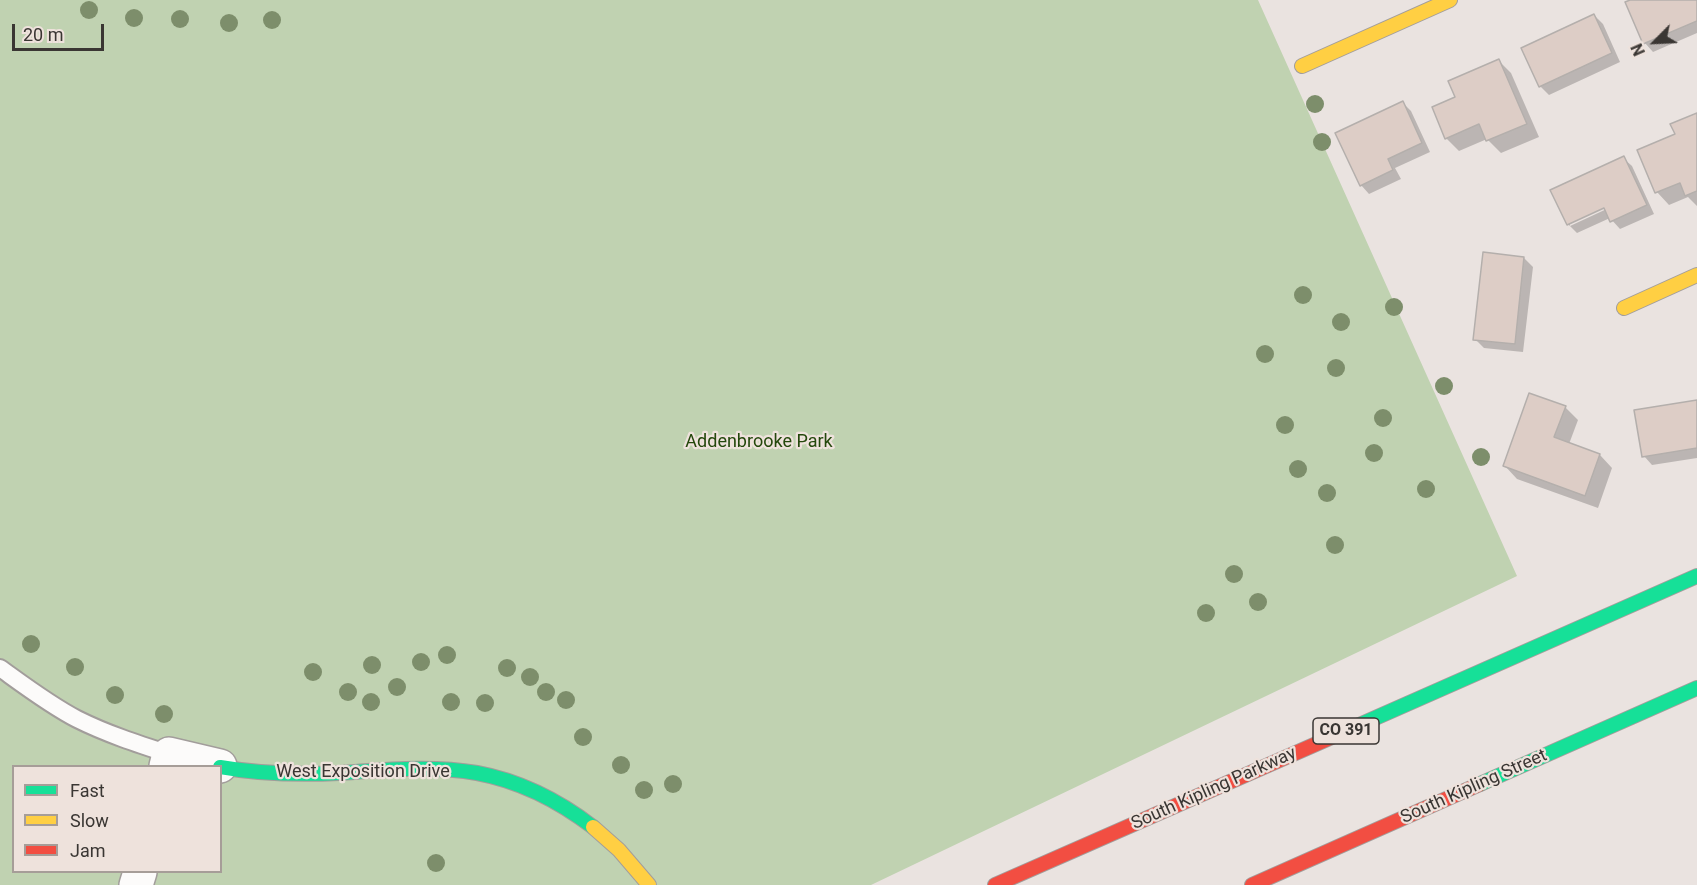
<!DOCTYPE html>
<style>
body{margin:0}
#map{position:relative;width:1697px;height:885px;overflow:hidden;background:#eae3e0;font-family:Roboto,sans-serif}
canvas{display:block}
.legend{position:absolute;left:12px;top:765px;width:210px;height:108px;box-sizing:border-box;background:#eee2dc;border:2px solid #a69d98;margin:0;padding:8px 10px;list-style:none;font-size:18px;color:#3a3633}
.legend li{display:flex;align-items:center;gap:12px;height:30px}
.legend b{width:30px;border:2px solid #a69d98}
.north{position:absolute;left:1625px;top:12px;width:60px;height:60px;-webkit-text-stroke:4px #eee2dc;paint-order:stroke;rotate:246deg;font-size:16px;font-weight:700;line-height:24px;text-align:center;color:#3a3633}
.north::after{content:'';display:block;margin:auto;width:21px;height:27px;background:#3a3633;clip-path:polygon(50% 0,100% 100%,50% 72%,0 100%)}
.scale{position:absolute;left:12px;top:24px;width:92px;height:27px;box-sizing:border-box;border:3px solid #3a3633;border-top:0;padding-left:8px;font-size:18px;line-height:21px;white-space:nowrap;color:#3a3633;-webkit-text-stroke:4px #eee2dc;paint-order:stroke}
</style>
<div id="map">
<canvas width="1697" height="885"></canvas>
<ul class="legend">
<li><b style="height:8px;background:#16e098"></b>Fast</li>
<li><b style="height:8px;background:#ffcf43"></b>Slow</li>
<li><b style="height:8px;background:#f24e42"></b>Jam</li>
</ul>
<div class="north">N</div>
<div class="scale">20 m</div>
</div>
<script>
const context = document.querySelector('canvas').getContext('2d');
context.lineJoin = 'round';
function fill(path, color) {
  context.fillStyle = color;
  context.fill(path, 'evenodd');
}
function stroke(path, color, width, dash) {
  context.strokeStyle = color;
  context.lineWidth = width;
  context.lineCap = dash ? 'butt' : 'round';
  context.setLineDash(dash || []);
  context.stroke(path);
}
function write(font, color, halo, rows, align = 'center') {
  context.font = font + ' Roboto,sans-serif';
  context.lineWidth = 4.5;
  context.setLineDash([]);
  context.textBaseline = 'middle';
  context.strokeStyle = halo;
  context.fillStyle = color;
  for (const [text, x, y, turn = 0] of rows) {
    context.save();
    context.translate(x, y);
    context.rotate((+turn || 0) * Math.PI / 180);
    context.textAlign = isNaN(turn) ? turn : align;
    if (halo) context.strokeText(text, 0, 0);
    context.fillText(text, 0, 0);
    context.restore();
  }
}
fill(new Path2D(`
 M0 0H1258L1517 576 871 885H0ZM14 766H220V872H14Z`), '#c0d2b1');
fill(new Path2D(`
 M1634 0H1697V33L1653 52 1645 43Z
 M1594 15 1603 24 1620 62 1549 95 1540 86Z
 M1498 60 1511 73 1539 137 1501 153 1487 139 1459 151 1446 138 1457 98Z
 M1402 102 1411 111 1430 152 1395 168 1401 179 1369 194 1361 185Z
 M1697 115V206L1688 197 1669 205 1657 192 1639 151 1677 135Z
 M1623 158 1632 166 1654 214 1620 229 1610 218 1577 233 1568 224 1552 191ZM1610 204 1611 207 1570 226V223Z
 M1524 258 1533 267 1523 352 1484 348 1475 339Z
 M1697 401V458L1652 465 1644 456Z
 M1565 407 1578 420 1569 444 1600 455 1612 468 1598 508 1517 479 1505 466Z`), '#0003');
const building = new Path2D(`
 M1630 0H1697V21L1643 44 1625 2Z
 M1594 14 1612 53 1539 87 1521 48Z
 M1499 59 1527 124 1486 141 1479 124 1445 139 1432 107 1455 97 1448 81Z
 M1403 101 1422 143 1388 159 1393 170 1360 186 1335 133Z
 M1697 113V191L1685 196 1680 183 1655 193 1637 150 1675 134 1670 124Z
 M1624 156 1647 205 1610 222 1604 208 1567 225 1550 190Z
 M1483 252 1524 257 1515 344 1473 340Z
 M1529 393 1566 406 1554 437 1600 454 1585 496 1503 466Z
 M1697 400V448L1642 457 1634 410Z`);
fill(building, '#ddcdc6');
stroke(building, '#b4afac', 1.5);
const lane = new Path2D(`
 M0 668C25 686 50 705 77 719 107 734 138 744 169 754`);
const street = new Path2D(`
 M166 766 169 754 220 766
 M136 885 140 872`);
const fast = new Path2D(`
 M1348 730 1697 576
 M220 767C260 774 299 775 339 773 385 770 431 765 477 773 520 781 559 801 593 827
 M1480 784 1697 688`);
const slow = new Path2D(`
 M1302 66 1450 0
 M1624 308 1697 275
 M593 827 619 850 649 885`);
const jam = new Path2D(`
 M995 885 1348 730
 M1252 885 1480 784`);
stroke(lane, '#a29d9b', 20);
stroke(street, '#a29d9b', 36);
stroke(fast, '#a29d9b', 16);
stroke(slow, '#a29d9b', 16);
stroke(jam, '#a29d9b', 16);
stroke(lane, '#fcfbfa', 16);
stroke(street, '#fcfbfa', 33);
stroke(fast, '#16e098', 14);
stroke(slow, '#ffcf43', 14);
stroke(jam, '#f24e42', 14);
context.fillStyle = '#7d8e6b';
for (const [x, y] of [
 [89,10],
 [134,18],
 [180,19],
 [272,20],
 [229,23],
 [1315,104],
 [1322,142],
 [1303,295],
 [1394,307],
 [1341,322],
 [1265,354],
 [1336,368],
 [1444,386],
 [1383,418],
 [1285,425],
 [1374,453],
 [1481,457],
 [1298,469],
 [1426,489],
 [1327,493],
 [1335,545],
 [1234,574],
 [1258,602],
 [1206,613],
 [31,644],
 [447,655],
 [421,662],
 [372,665],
 [75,667],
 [507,668],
 [313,672],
 [530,677],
 [397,687],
 [348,692],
 [546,692],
 [115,695],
 [566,700],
 [371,702],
 [451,702],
 [485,703],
 [164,714],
 [583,737],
 [621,765],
 [673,784],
 [644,790],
 [436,863]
]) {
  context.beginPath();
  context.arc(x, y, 9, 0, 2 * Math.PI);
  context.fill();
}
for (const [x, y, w] of [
 [1346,731,66]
]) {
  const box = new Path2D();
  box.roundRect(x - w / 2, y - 13, w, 26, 4.5);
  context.fillStyle = '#eee2dc';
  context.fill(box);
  stroke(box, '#3a3633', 1.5);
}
write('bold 16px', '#3a3633', null, [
 ["CO 391",1346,731]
]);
write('18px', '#24480c', '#eee2dc', [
 ["Addenbrooke Park",759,442]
]);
write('18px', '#3a3633', '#eee2dc', [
 ["West Exposition Drive",363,772],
 ["South Kipling Street",1474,787,-24],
 ["South Kipling Parkway",1214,789,-24]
]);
</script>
